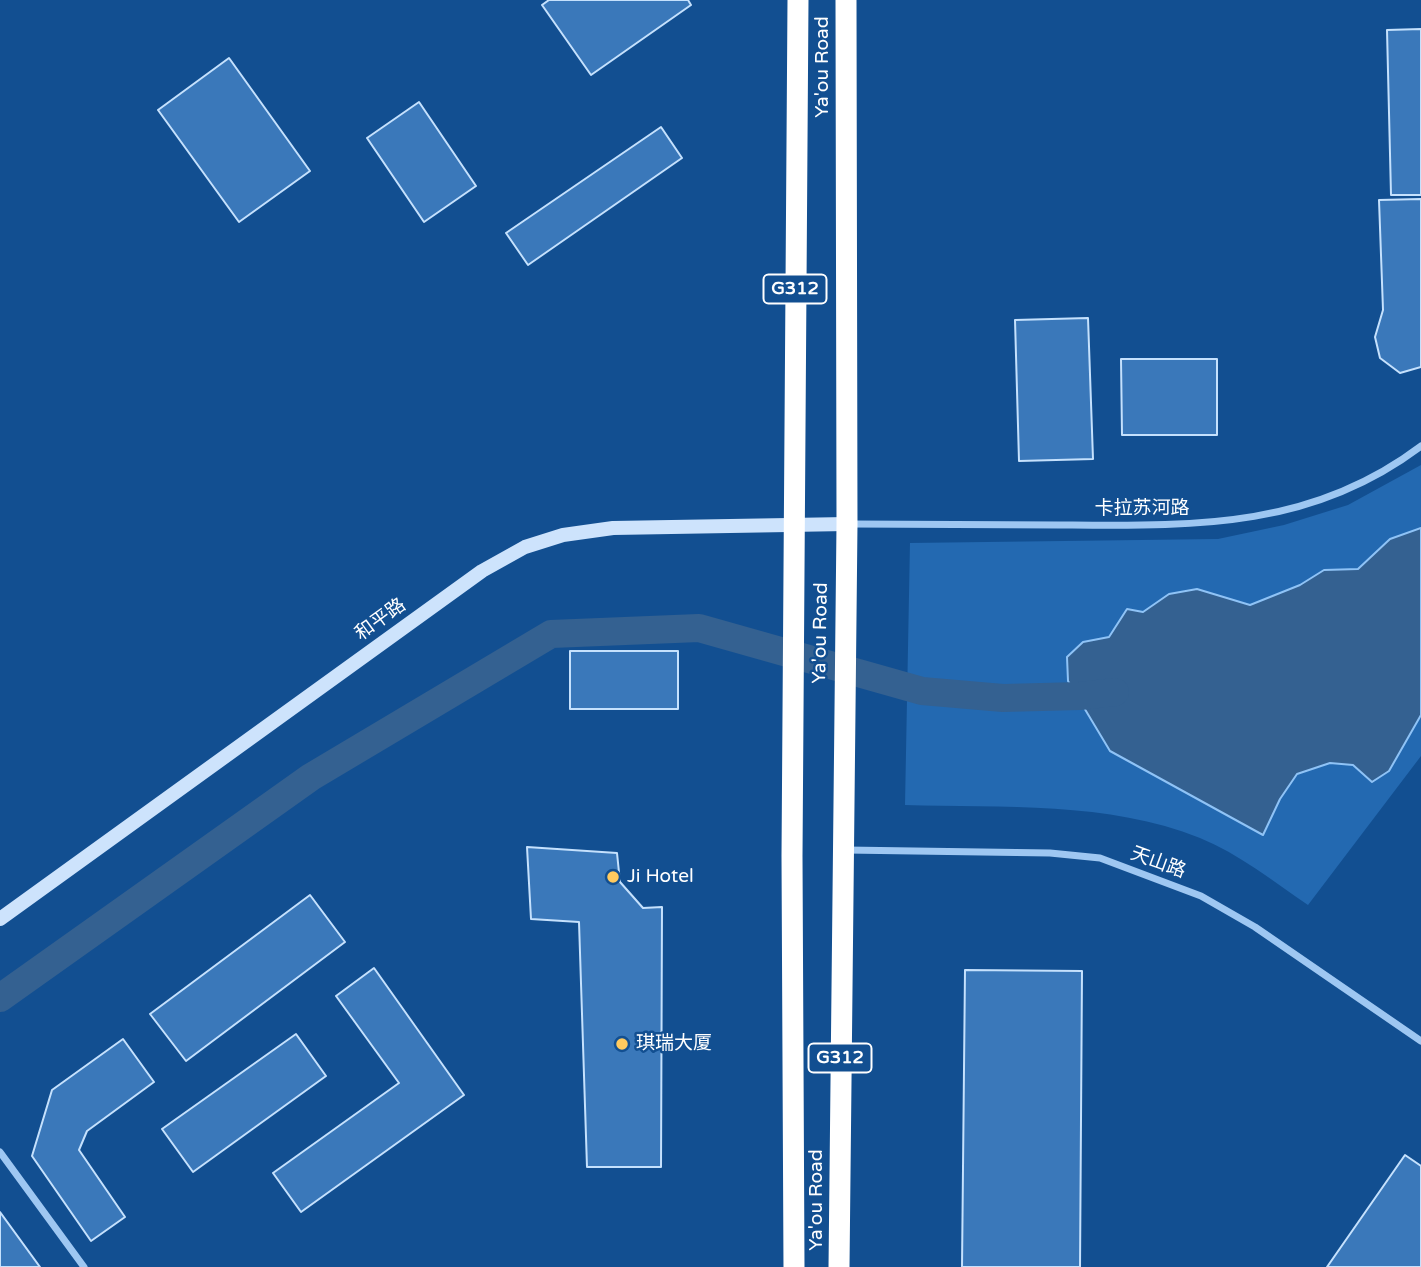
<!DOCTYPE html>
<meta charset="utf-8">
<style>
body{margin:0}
canvas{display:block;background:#124f91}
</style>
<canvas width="1421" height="1267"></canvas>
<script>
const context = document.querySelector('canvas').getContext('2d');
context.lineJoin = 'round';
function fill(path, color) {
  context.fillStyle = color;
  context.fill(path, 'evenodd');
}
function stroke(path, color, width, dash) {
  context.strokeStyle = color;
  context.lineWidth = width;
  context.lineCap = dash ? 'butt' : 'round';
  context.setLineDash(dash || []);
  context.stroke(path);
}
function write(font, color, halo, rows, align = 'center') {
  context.font = font + ' "Varela Round","Noto Sans SC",sans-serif';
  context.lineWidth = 5;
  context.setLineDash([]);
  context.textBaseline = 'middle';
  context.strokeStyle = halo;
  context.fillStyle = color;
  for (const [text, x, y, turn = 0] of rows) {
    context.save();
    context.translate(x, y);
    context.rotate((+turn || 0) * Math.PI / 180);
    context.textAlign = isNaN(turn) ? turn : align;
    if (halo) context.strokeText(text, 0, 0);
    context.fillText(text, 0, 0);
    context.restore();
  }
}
fill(new Path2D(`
 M1421 465V756L1308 905C1273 881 1239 854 1200 838 1108 801 1003 808 905 805L910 543 1218 539 1284 525 1348 505Z`), '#2369b1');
const water = new Path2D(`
 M1421 528V715L1389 771 1372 782 1353 765 1330 763 1297 774 1280 799 1263 835 1110 751 1068 681 1067 657 1083 642 1109 637 1127 609 1143 612 1169 594 1197 589 1250 605 1300 585 1324 570 1358 569 1390 539Z`);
fill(water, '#346191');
stroke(water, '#8fc3f6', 2);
stroke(new Path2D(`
 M0 998 311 777 551 634 699 628 922 691 1003 698 1080 696 1115 692`), '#346191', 28);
const building = new Path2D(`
 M549 0H688L691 5 591 75 542 5Z
 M1421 29V195H1391L1387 30Z
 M229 58 310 171 239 222 158 110Z
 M419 102 476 186 424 222 367 138Z
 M661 127 682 158 528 265 506 233Z
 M1421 199V367L1400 373 1380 358 1375 337 1383 310 1379 200Z
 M1088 318 1093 459 1019 461 1015 320Z
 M1121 359H1217V435H1122Z
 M570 651H678V709H570Z
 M527 847 617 853 620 882 643 908 662 907 661 1167H587L579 922 531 919Z
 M310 895 345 942 186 1061 150 1014Z
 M374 968 464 1095 301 1212 273 1173 399 1083 336 996Z
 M965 970 1082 971 1080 1267H962Z
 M296 1034 326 1076 193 1172 162 1129Z
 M123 1039 154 1082 87 1131 79 1150 125 1217 91 1241 32 1156 52 1090Z
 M1405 1155 1421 1166V1267H1327Z
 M0 1212 40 1267H0Z`);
fill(building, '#3a78ba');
stroke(building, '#c5e1fd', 2);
stroke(new Path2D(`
 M851 524C920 524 990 525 1059 525 1191 526 1310 530 1421 446
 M846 850 1050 853 1100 858 1201 896 1255 927 1421 1041
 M0 1152 84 1267`), '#9ec7f2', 7);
stroke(new Path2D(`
 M0 919 482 571 525 547 563 535 613 528 847 524`), '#cde3fc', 14);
stroke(new Path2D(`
 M794 1267 792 855 798 0
 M839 1267 847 524 846 0`), '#fff', 21);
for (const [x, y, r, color] of [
 [613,877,7,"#ffca5f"],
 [622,1044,7,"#ffca5f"]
]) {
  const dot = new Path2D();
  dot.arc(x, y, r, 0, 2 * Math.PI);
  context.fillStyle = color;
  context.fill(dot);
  stroke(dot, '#124f91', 2.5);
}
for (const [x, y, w] of [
 [795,289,63],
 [840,1058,63]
]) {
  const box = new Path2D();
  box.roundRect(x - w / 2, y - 14.5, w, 29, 5);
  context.fillStyle = '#124f91';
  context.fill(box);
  stroke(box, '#fff', 2);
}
write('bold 18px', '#fff', null, [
 ["G312",795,289],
 ["G312",840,1058]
]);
write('19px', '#fff', '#124f91', [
 ["Ya'ou Road",823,67,-90],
 ["卡拉苏河路",1142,509],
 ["和平路",381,620,-36],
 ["Ya'ou Road",821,633,-89],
 ["天山路",1158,863,20],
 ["Ya'ou Road",817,1200,-90]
]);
write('19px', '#fff', '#124f91', [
 ["Ji Hotel",627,877],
 ["琪瑞大厦",636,1044]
], 'left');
</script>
